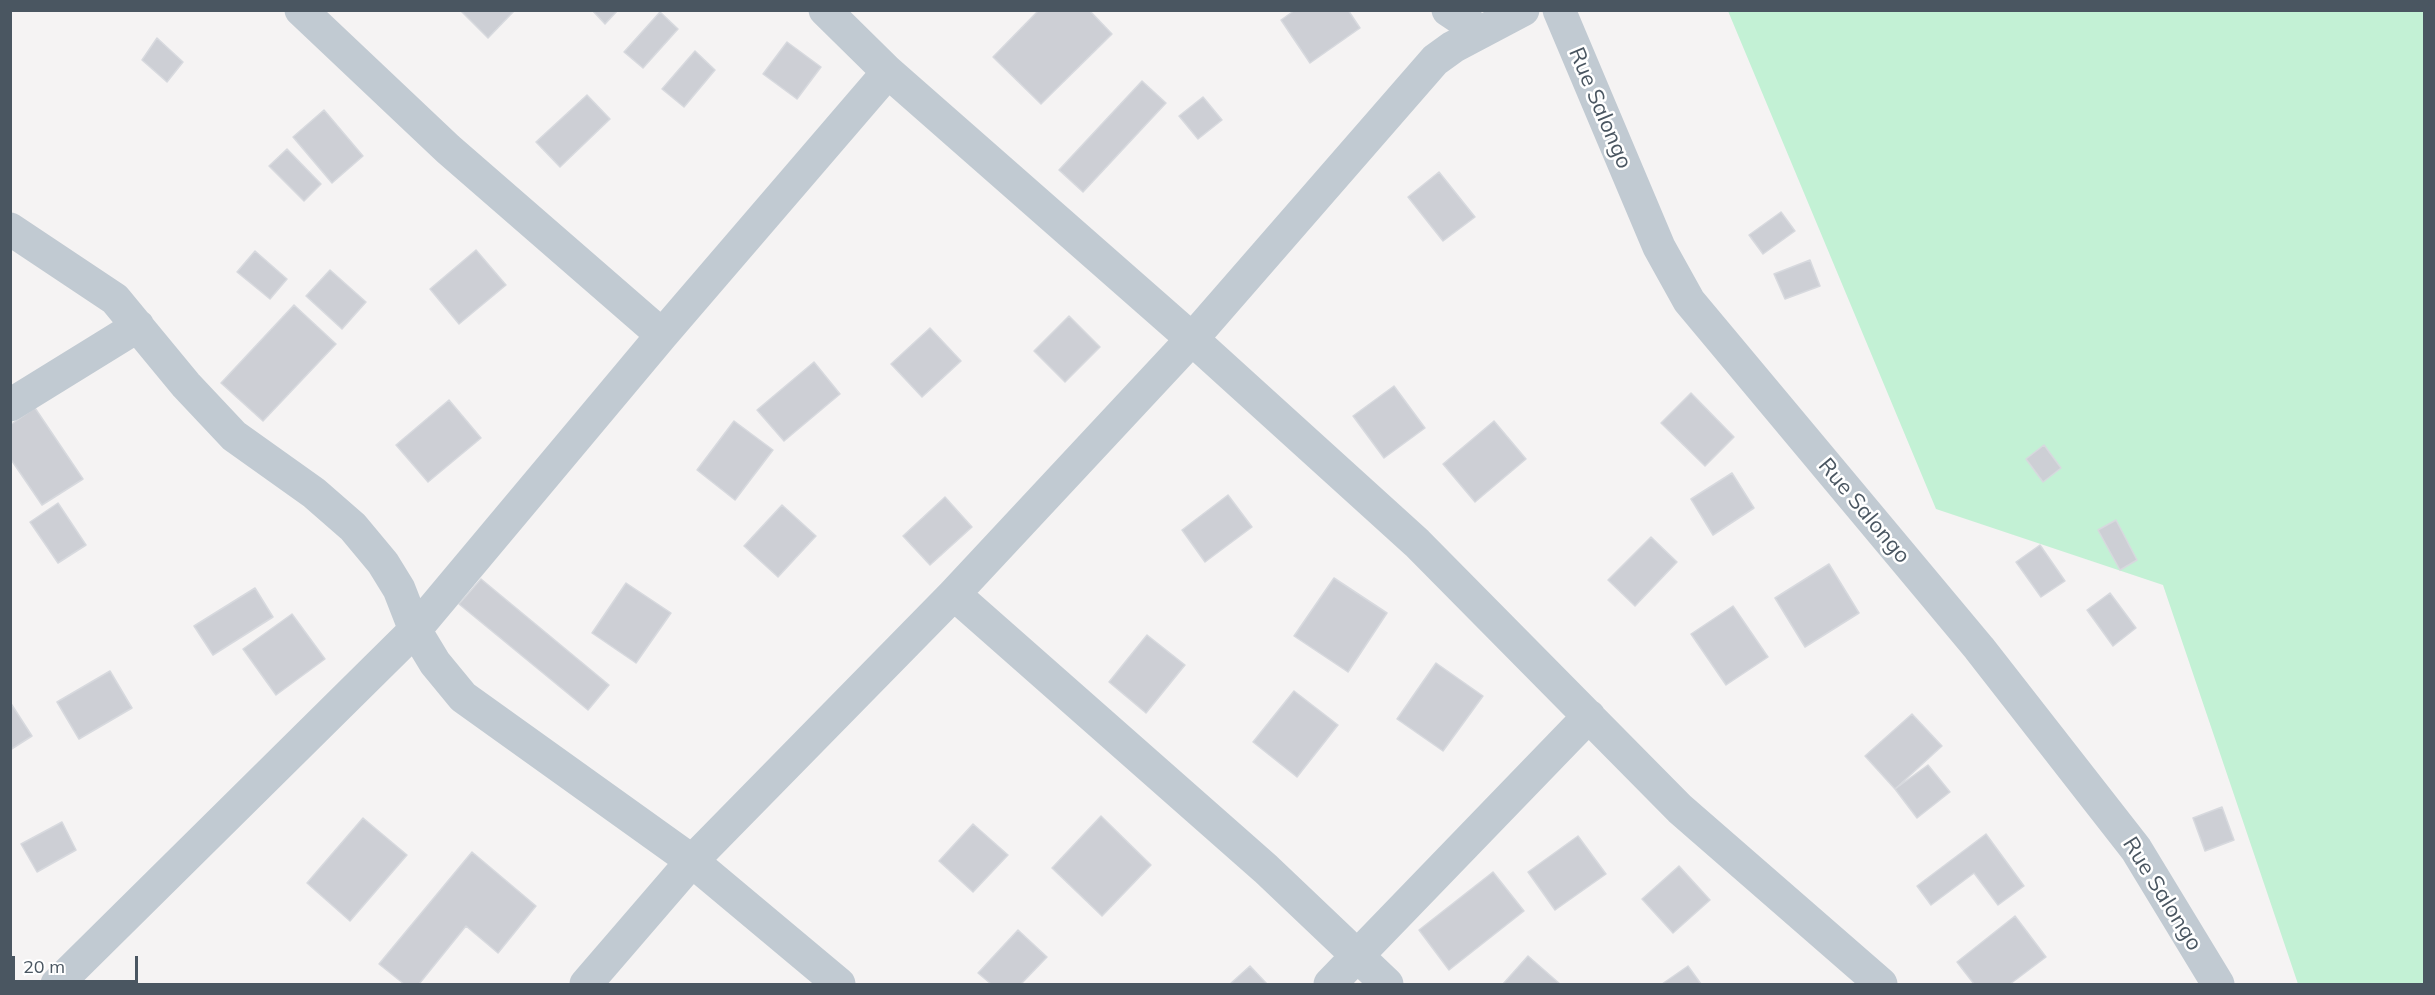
<!DOCTYPE html>
<style>
body{margin:0}
#map{position:relative;width:2435px;height:995px;overflow:hidden;background:#f5f3f3;font-family:Mulish,sans-serif}
canvas{display:block}
.frame{position:absolute;inset:0;border:12px solid #4a5661;pointer-events:none}
.scale{position:absolute;left:12px;top:956px;width:126px;height:27px;box-sizing:border-box;border:3px solid #4a5661;border-top:0;padding-left:8px;font-size:18px;line-height:21px;white-space:nowrap;color:#4a5661;-webkit-text-stroke:4px #fff;paint-order:stroke}
</style>
<div id="map">
<canvas width="2435" height="995"></canvas>
<div class="frame"></div>
<div class="scale">20 m</div>
</div>
<script>
const context = document.querySelector('canvas').getContext('2d');
context.lineJoin = 'round';
function fill(path, color) {
  context.fillStyle = color;
  context.fill(path, 'evenodd');
}
function stroke(path, color, width, dash) {
  context.strokeStyle = color;
  context.lineWidth = width;
  context.lineCap = dash ? 'butt' : 'round';
  context.setLineDash(dash || []);
  context.stroke(path);
}
function write(font, color, halo, rows, align = 'center') {
  context.font = font + ' Mulish,sans-serif';
  context.lineWidth = 5;
  context.setLineDash([]);
  context.textBaseline = 'middle';
  context.strokeStyle = halo;
  context.fillStyle = color;
  for (const [text, x, y, turn = 0] of rows) {
    context.save();
    context.translate(x, y);
    context.rotate((+turn || 0) * Math.PI / 180);
    context.textAlign = isNaN(turn) ? turn : align;
    if (halo) context.strokeText(text, 0, 0);
    context.fillText(text, 0, 0);
    context.restore();
  }
}
fill(new Path2D(`
 M1728 11H2424V984H2298L2163 585 1936 509Z`), '#c3f1d5');
const building = new Path2D(`
 M460 10H515L488 38Z
 M592 10H618L605 24Z
 M1039 10H1089L1112 34 1041 104 993 57Z
 M1295 10H1348L1360 28 1310 63 1281 20Z
 M660 12 678 29 643 68 624 52Z
 M157 38 183 62 167 82 142 60Z
 M787 42 821 67 797 99 763 74Z
 M695 51 715 70 684 107 662 89Z
 M1142 81 1166 103 1083 192 1059 170Z
 M587 95 610 119 560 167 536 142Z
 M1203 97 1222 120 1198 139 1179 116Z
 M324 110 363 156 332 183 293 137Z
 M287 149 321 184 304 201 269 166Z
 M1439 172 1475 217 1443 241 1408 197Z
 M1781 212 1795 231 1763 254 1749 235Z
 M476 250 506 285 459 324 430 289Z
 M255 251 287 279 270 299 237 272Z
 M1810 260 1820 286 1785 299 1774 274Z
 M330 270 366 302 342 329 306 296Z
 M294 305 336 344 263 421 221 383Z
 M1069 316 1100 347 1065 382 1034 351Z
 M930 328 961 361 922 397 891 364Z
 M814 362 840 394 784 441 757 410Z
 M1394 386 1425 428 1384 458 1353 416Z
 M1691 393 1734 437 1705 466 1661 423Z
 M449 400 481 438 428 482 396 445Z
 M35 408 83 479 42 505 10 458V425Z
 M734 421 773 450 735 500 697 470Z
 M1494 421 1526 459 1475 502 1443 464Z
 M2044 445 2061 468 2043 482 2026 459Z
 M1732 473 1754 508 1713 535 1691 499Z
 M1228 495 1252 527 1205 562 1182 530Z
 M945 497 972 527 930 565 903 536Z
 M58 503 86 545 58 563 30 522Z
 M782 505 816 536 778 577 744 546Z
 M2116 520 2137 560 2120 570 2098 530Z
 M1651 537 1677 562 1635 606 1608 580Z
 M2040 545 2065 581 2041 597 2016 562Z
 M1829 564 1859 613 1805 647 1775 598Z
 M1334 578 1387 613 1348 672 1294 636Z
 M481 579 609 685 588 710 459 604Z
 M626 583 671 613 636 663 592 633Z
 M255 588 273 617 213 655 194 626Z
 M2110 593 2136 628 2113 646 2087 610Z
 M1733 606 1768 657 1726 685 1691 634Z
 M292 614 325 659 276 695 243 649Z
 M1147 635 1185 665 1146 713 1109 682Z
 M1436 663 1483 696 1443 751 1397 719Z
 M110 671 132 708 79 739 57 702Z
 M1294 691 1338 725 1297 777 1253 742Z
 M10 702 32 736 10 750Z
 M1912 714 1942 746 1895 789 1865 756Z
 M1928 765 1950 792 1917 818 1895 789Z
 M2222 807 2234 840 2205 851 2193 818Z
 M1101 816 1151 865 1102 916 1052 868Z
 M363 818 407 855 350 921 307 883Z
 M62 822 76 850 37 872 21 844Z
 M973 824 1008 855 973 892 939 861Z
 M1986 834 2024 886 1998 905 1974 873 1931 905 1917 886Z
 M1578 836 1606 874 1555 910 1528 872Z
 M472 852 536 906 498 953 466 926 419 984H404L379 964Z
 M1679 866 1710 900 1673 933 1642 899Z
 M1493 872 1524 911 1449 970 1419 930Z
 M2015 916 2046 957 2010 984H1974L1957 962Z
 M1018 930 1047 957 1021 984H991L978 973Z
 M1528 956 1560 984H1503Z
 M1250 966 1267 984H1230Z
 M1688 966 1701 984H1662Z`);
fill(building, '#cdcfd5');
stroke(building, '#d7d9de', 1.5);
stroke(new Path2D(`
 M301 10 448 149 662 335
 M825 10 888 72 1192 339 1417 543 1680 809 1881 984
 M1448 10 1481 32
 M1559 10 1659 247 1689 301 1979 648 2136 849 2218 984
 M10 229 115 299 186 385 234 436 314 493 353 527 383 563 399 589 415 630 435 663 463 697 692 861 839 984
 M10 405 138 326
 M954 594 1266 869 1387 984
 M57 984 415 630 662 335 888 72
 M586 984 692 861 954 594 1192 339 1435 60 1453 47 1523 10
 M1330 984 1589 716`), '#c1cad2', 33);
write('22px', '#4a5661', '#fff', [
 ["Rue Salongo",1600,108,67],
 ["Rue Salongo",1864,511,50],
 ["Rue Salongo",2162,894,58]
]);
</script>
